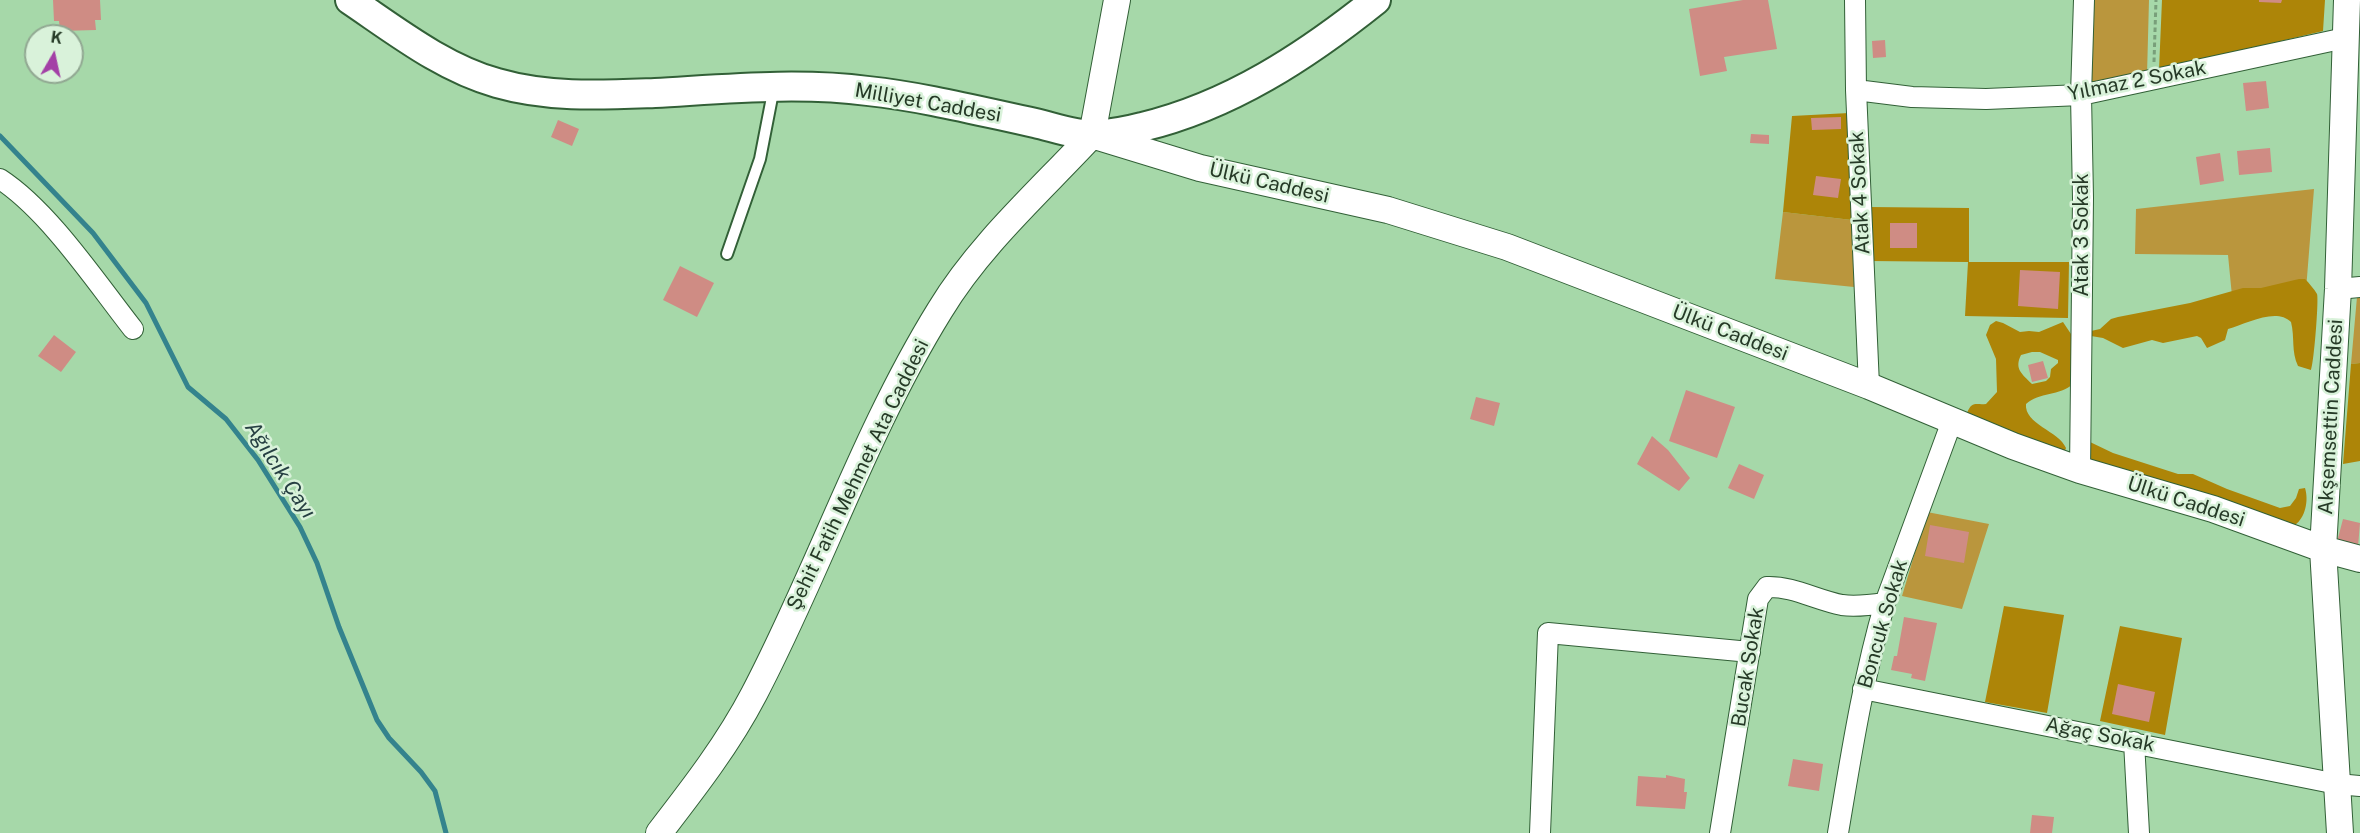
<!DOCTYPE html>
<meta charset="utf-8">
<style>
body{margin:0}
#map{position:relative;width:2360px;height:833px;overflow:hidden;background:#a6d8a9;font-family:"Public Sans",sans-serif}
canvas{display:block}
.north{position:absolute;left:24px;top:24px;width:60px;height:60px;box-sizing:border-box;background:#d9f2da;border:2px solid #91a892;border-radius:50%;rotate:9deg;font-size:16px;font-weight:700;line-height:24px;text-align:center;color:#263a27}
.north::after{content:'';display:block;margin:auto;width:21px;height:27px;background:#a340a6;clip-path:polygon(50% 0,100% 100%,50% 72%,0 100%)}
</style>
<div id="map">
<canvas width="2360" height="833"></canvas>
<div class="north">K</div>
</div>
<script>
const context = document.querySelector('canvas').getContext('2d');
context.lineJoin = 'round';
function fill(path, color) {
  context.fillStyle = color;
  context.fill(path, 'evenodd');
}
function stroke(path, color, width, dash) {
  context.strokeStyle = color;
  context.lineWidth = width;
  context.lineCap = dash ? 'butt' : 'round';
  context.setLineDash(dash || []);
  context.stroke(path);
}
function write(font, color, halo, rows, align = 'center') {
  context.font = font + ' "Public Sans",sans-serif';
  context.lineWidth = 5;
  context.setLineDash([]);
  context.textBaseline = 'middle';
  context.strokeStyle = halo;
  context.fillStyle = color;
  for (const [text, x, y, turn = 0] of rows) {
    context.save();
    context.translate(x, y);
    context.rotate((+turn || 0) * Math.PI / 180);
    context.textAlign = isNaN(turn) ? turn : align;
    if (halo) context.strokeText(text, 0, 0);
    context.fillText(text, 0, 0);
    context.restore();
  }
}
fill(new Path2D(`
 M2090 0H2149L2147 75 2086 85Z
 M2314 189 2306 290 2232 296 2228 255 2135 254 2136 209Z
 M1783 212 1852 220 1854 287 1775 279Z
 M2360 296V363L2351 364 2357 297Z
 M1927 512 1989 524 1962 609 1902 596Z`), '#ba963d');
fill(new Path2D(`
 M2162 0H2325L2323 31 2159 70Z
 M1849 113 1852 220 1783 212 1792 116Z
 M1869 207 1969 208V262H2069L2068 318 1965 316 1968 262 1870 261Z
 M2299 279H2305C2309 283 2314 289 2317 294 2319 299 2314 363 2311 370L2298 366C2291 351 2295 338 2291 322 2276 307 2246 324 2228 329L2225 340 2207 348 2201 338 2197 336 2163 343 2152 340 2123 348 2103 338 2091 336V331L2100 329 2111 319 2118 317 2190 303 2243 288H2261Z
 M1996 321 2003 323 2020 332 2029 331 2039 332 2063 322 2075 340 2073 384C2060 396 2039 392 2026 404 2024 424 2059 431 2066 448L2064 453 2056 452 1967 413C1972 401 1975 405 1986 404L1997 392 1996 359 1986 335 1990 325ZM2032 352H2040L2058 360V363L2051 369 2050 377 2046 381 2032 384C2022 374 2014 369 2021 355Z
 M2360 363V461L2343 464 2351 364Z
 M2090 442 2113 453 2178 474H2193L2227 489 2280 508 2290 506 2296 498 2299 489 2305 488C2309 501 2305 518 2295 525L2085 464Z
 M2004 606 2064 615 2047 713 1985 702Z
 M2120 626 2182 638 2165 735 2100 721Z`), '#ad8508');
stroke(new Path2D(`
 M0 136 93 233 146 303 188 387 226 419 258 460 300 527 317 563 339 627 377 720 389 738 421 772 435 791 446 833`), '#34838d', 5);
fill(new Path2D(`
 M53 0H100L101 20H95L96 30 60 31 59 21H54Z
 M1743 0H1768L1777 49 1724 57 1727 71 1700 76 1689 9Z
 M2259 0H2282L2281 3 2259 2Z
 M1885 40 1886 57 1873 58 1872 41Z
 M2266 81 2269 108 2246 111 2243 83Z
 M1841 117V129L1812 130 1811 118Z
 M558 120 579 129 572 146 551 137Z
 M1751 134 1769 135V144L1750 143Z
 M2270 148 2272 172 2239 175 2237 151Z
 M2220 153 2224 181 2200 185 2196 157Z
 M1816 176 1841 179 1838 198 1813 195Z
 M1890 223H1917V248H1890Z
 M680 266 714 283 697 317 663 300Z
 M2020 270 2060 272 2058 309 2018 306Z
 M54 335 76 352 61 372 38 356Z
 M2043 361 2048 378 2032 382 2028 365Z
 M1686 390 1735 407 1717 458 1669 441Z
 M1476 397 1500 403 1494 426 1470 419Z
 M1652 436 1668 450 1690 478 1679 491 1637 464Z
 M1739 464 1764 475 1754 499 1728 488Z
 M2343 519 2360 523 2358 547 2337 542Z
 M1930 525 1969 532 1964 563 1925 556Z
 M1904 617 1937 623 1925 681 1911 678 1912 674 1891 670 1894 656H1897Z
 M2118 684 2155 692 2149 722 2112 714Z
 M1793 759 1823 764 1819 791 1788 786Z
 M1666 775 1685 779 1684 792H1687L1685 809 1636 806 1638 776 1666 778Z
 M2032 815 2054 817 2052 833H2030Z`), '#cf8c84');
const service = new Path2D(`
 M727 254 760 159 774 87`);
const minor = new Path2D(`
 M1855 0 1856 90 1869 386
 M1856 90 1912 97 1986 99 2081 95 2345 38
 M0 179C49 211 96 282 133 329
 M2338 289 2360 287
 M2080 470 2083 198 2081 95 2084 0
 M1863 689 2337 784 2360 786
 M2134 742 2139 833
 M1540 833 1548 633 1750 652
 M1720 833 1758 599 1767 587C1793 586 1816 600 1842 605 1856 607 1871 605 1885 603
 M1838 833C1851 756 1863 678 1885 603L1952 421`);
const tertiary = new Path2D(`
 M1092 135 1200 168 1388 210 1507 247 1869 386 2013 446 2080 470 2213 509 2323 549 2360 559
 M1092 135 1117 0
 M659 833C693 789 728 744 754 694 820 568 865 431 940 310 979 245 1041 190 1092 135
 M2340 833 2323 549 2338 289 2347 0`);
const secondary = new Path2D(`
 M350 0C396 31 443 68 497 83 549 98 602 95 655 93 726 89 797 82 868 91 924 97 979 111 1035 123 1053 127 1075 135 1094 135 1109 134 1127 131 1142 127 1230 106 1306 56 1376 0`);
stroke(service, '#326037', 14);
stroke(minor, '#326037', 22);
stroke(tertiary, '#326037', 28);
stroke(secondary, '#326037', 32);
stroke(new Path2D(`
 M2154 62 2156 0`), '#789f7a', 3, [4.5, 3]);
stroke(service, '#fff', 10);
stroke(minor, '#fff', 20);
stroke(tertiary, '#fff', 26);
stroke(secondary, '#fff', 28);
write('20px', '#263a27', '#d9f2da', [
 ["Yılmaz 2 Sokak",2137,81,-11],
 ["Milliyet Caddesi",928,103,10],
 ["Ülkü Caddesi",1269,183,13],
 ["Atak 4 Sokak",1860,193,-93],
 ["Atak 3 Sokak",2082,235,-90],
 ["Ülkü Caddesi",1730,333,21],
 ["Akşemsettin Caddesi",2331,417,-87],
 ["Şehit Fatih Mehmet Ata Caddesi",858,475,-64],
 ["Ülkü Caddesi",2186,502,18],
 ["Boncuk Sokak",1883,624,-74],
 ["Bucak Sokak",1748,667,-81],
 ["Ağaç Sokak",2100,735,11]
]);
write('italic 21px', '#263f42', '#d9f2da', [
 ["Ağılcık Çayı",280,470,57]
]);
</script>
